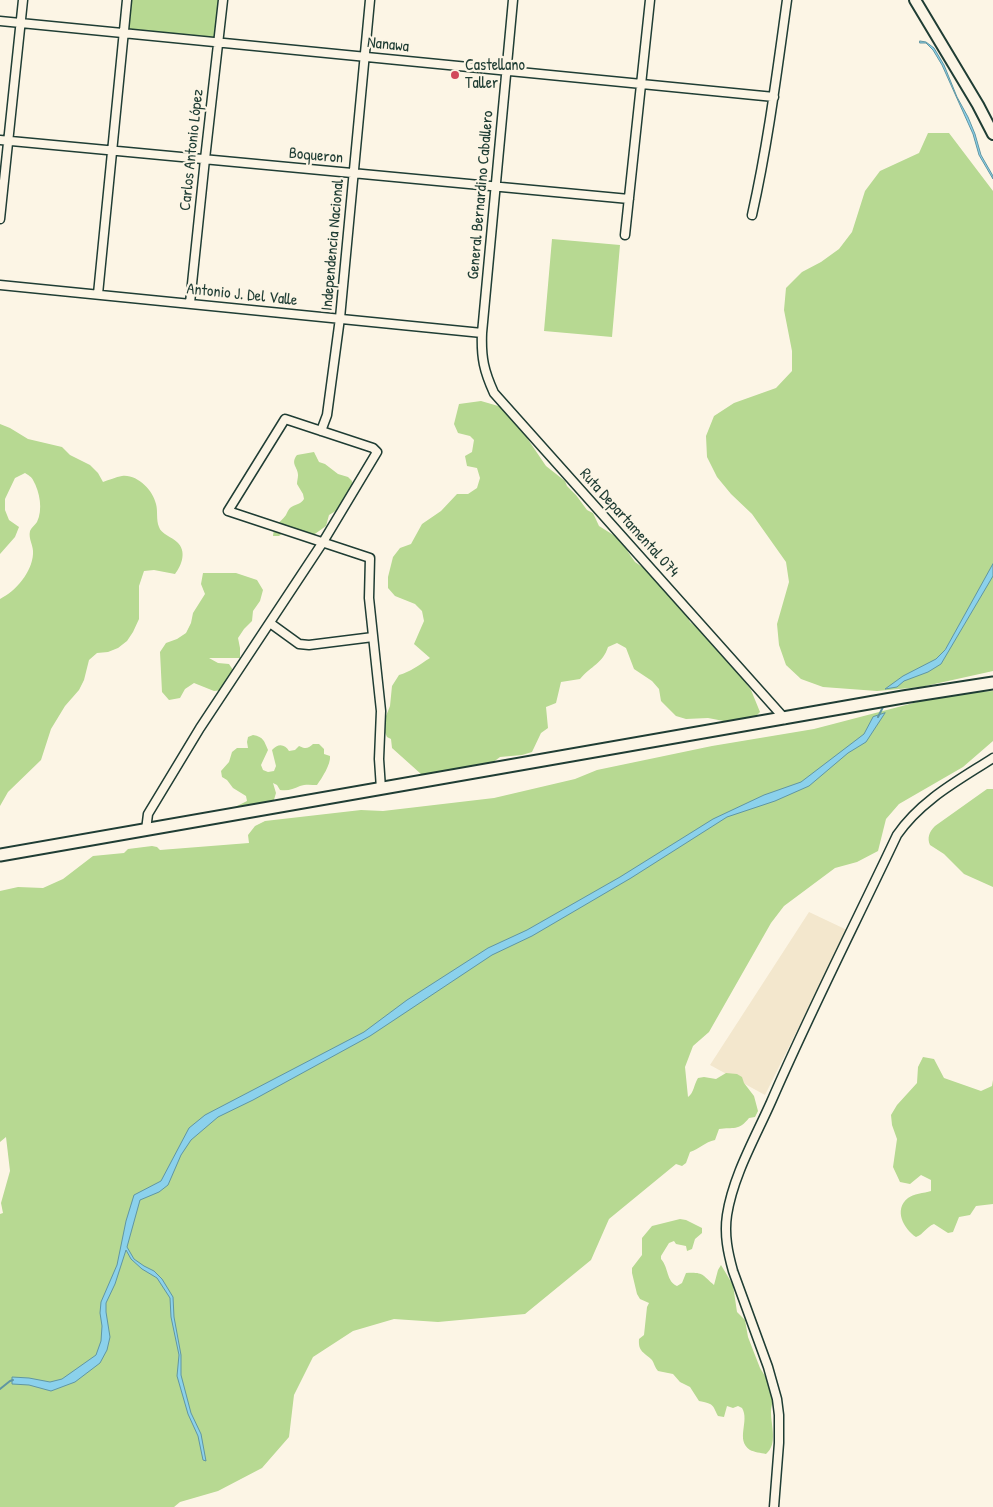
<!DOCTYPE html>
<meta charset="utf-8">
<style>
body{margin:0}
canvas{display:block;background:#fcf5e5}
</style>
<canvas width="993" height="1507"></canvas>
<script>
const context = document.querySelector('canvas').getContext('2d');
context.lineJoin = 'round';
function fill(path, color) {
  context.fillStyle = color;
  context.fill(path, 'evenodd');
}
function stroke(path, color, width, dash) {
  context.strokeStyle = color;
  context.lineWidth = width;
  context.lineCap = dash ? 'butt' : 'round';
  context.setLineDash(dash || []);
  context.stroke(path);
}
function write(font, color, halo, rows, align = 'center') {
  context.font = font + ' "Patrick Hand",sans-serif';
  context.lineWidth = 4.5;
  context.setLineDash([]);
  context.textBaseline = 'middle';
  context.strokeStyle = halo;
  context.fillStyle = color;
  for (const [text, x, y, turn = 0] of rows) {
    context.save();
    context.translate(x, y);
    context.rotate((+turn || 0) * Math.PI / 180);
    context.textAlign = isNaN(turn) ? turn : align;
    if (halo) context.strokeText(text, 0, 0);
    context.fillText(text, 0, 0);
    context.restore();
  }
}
fill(new Path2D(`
 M809 912 847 930 765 1095 710 1065Z`), '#f3e7cd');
fill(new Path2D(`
 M131 0H219L215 37 128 29Z
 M928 133H949L993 191V671L921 687 877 691 823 687 801 679 786 665 779 645 777 624 789 582 786 562 752 514 731 494 717 477 707 457 706 436 714 416 734 403 776 388 792 371V351L784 310 786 288 802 272 821 262 839 249 852 232 865 191 880 171 919 153Z
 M552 239 620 245 612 337 544 331Z
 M481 401 512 410 519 418 527 438 546 466 565 481 567 486 576 495 587 510 593 513 599 526 623 541 628 552 635 562 648 571 685 611 690 622 717 643 751 690 760 712 752 720 729 722 708 718 686 719 676 716 661 701 659 689 652 681 634 669 626 648 617 643 608 647C603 663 591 666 580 679L561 682 556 703 546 707 548 728 541 733 532 752 522 755 500 757 492 763 455 777 421 774 392 748 391 739 387 737 382 726 390 706 392 686 399 675C410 672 419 665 430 658L414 644 424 621 422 611 415 604 395 596 388 588V577L393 557 400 548 411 544 422 524 441 511 457 494H468L477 488 480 478 477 468 467 466 465 456 472 452 474 440 470 436 458 433 454 424 459 404Z
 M0 424 10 428 28 439 62 447 70 455 90 465 98 473 103 482C109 480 116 477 122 476 137 474 153 490 156 504 158 511 156 520 159 527 161 534 172 537 177 542 187 551 182 565 175 574L154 570 144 571 139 586V619L133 632 127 641 118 648 108 652 97 653 89 660 84 680 79 690 65 706 51 729 41 760 8 792 0 806V599C16 591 32 572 33 554 34 546 28 539 30 531 31 528 35 525 37 522 43 510 40 492 33 480 32 477 28 475 25 473L15 478 5 499V510L9 520 19 527 15 537 0 554Z
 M314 452 319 462 325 464 338 474 348 477 352 481 353 487 351 492 343 500 339 509 329 515 326 526 312 536 287 530 279 536H273C274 524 280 523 286 515 287 513 288 510 290 508 295 504 300 505 304 499L303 494 297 484C297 481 298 478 298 475 298 467 290 464 297 455Z
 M203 573H236L257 580 263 590 260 601 253 611 252 621 244 629 238 638 240 648V658H209L218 663 229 664 235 673 225 690 214 691 194 683 185 689 180 698 169 700 162 692 160 652 166 643 177 639 186 633 191 623 193 613 205 594 201 584Z
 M993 691V741L963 767 899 804 886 819 878 851 857 862 835 868 784 906 771 923 709 1032 693 1046 685 1067 688 1097C694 1093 694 1084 698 1078L704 1077 716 1079 726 1073 737 1074 742 1077 744 1083 754 1096 758 1111 755 1117 749 1118C739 1131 733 1127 719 1129L715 1140C705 1142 699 1149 690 1152L686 1163 682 1166 676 1164 609 1219 591 1260 525 1314 438 1322 394 1319 353 1331 313 1357 294 1395 289 1437 262 1468 218 1491 180 1502 174 1507H0V1214L3 1213 1 1203 10 1171 6 1137 0 1142V891L18 887 43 888 63 879 93 856 124 853 128 849 152 846 157 847 160 850 249 843 248 835 255 826 265 821 361 810 383 811 494 798 575 779 597 770 712 746 814 729 948 694Z
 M253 735C264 737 264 741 268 750L261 765 263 770 268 772 274 771 276 766 272 750C278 743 285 744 289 751L295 750 299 746C305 749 308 749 313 744H319L324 749V754L330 756C331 764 322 778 317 785 312 785 305 784 300 786 293 789 289 791 280 790L277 785 273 783 276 793 273 803 238 811 237 806 247 801 246 796 233 788 227 780 222 777 221 771 229 762 232 752 237 748H248L247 742 248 737Z
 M987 789H993V887L964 874 944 854 930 845C927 838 929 832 935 826Z
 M923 1057 934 1059 944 1078 981 1091 992 1086 993 1080V1204L976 1206 970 1215 959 1217 953 1232 948 1233 934 1224C926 1227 924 1234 916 1237 904 1229 893 1210 908 1198 913 1194 924 1193 931 1191V1180L921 1175 910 1184 900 1182 893 1167 897 1139 892 1125 891 1115 897 1105 917 1083 918 1067Z
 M680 1219 686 1220 702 1228V1233L695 1239 692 1249 687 1251 686 1246 676 1244 674 1241 669 1243 661 1256V1259C669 1268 666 1281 677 1286L682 1283 686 1273C704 1272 702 1275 714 1285L718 1270 721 1265 733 1285 737 1312 745 1320 748 1337 760 1368 775 1392C774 1399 771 1405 771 1412 771 1426 778 1444 766 1454 761 1453 754 1452 750 1450 735 1440 750 1421 742 1408L738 1406 733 1408 727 1406 724 1417 718 1416C712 1404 714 1404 699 1401L690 1387 680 1382 673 1374 658 1371C655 1368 654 1363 652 1360 644 1352 638 1352 639 1339L644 1335 647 1307 649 1303 640 1299 637 1294 632 1273V1268L642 1255V1238L652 1226Z`), '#b7d992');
const water = new Path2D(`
 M920 41 926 42 934 48 944 65 957 97 968 117 975 134 981 155 993 176V179L979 155 973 134 942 65 933 50 926 43H920Z
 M993 564V576L941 664 928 672 904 681 897 687 885 689 903 676 936 659 945 650Z
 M885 713 866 742 848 753 809 786 775 801 727 817 631 878 532 936 492 955 370 1036 253 1100 218 1117 191 1140 181 1155 168 1185 159 1192 140 1200 127 1247 134 1259 144 1266 154 1271 162 1279 173 1297 174 1317 181 1355V1375L191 1413 201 1434 206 1461 203 1460 198 1436 188 1414 177 1376 179 1355 171 1317 170 1298 157 1278 142 1269 131 1259 126 1250 115 1284 106 1303V1312L110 1337 107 1350 100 1363 75 1382 51 1391 29 1385 12 1384V1377L29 1378 50 1382 62 1379 96 1355 101 1341 102 1326 100 1313 101 1302 117 1265 126 1221 134 1195 161 1181 189 1128 205 1115 364 1032 407 1000 488 948 527 930 620 877 713 819 764 795 801 782 864 734 873 717Z`);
fill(water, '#8bd1ec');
stroke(water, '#6096a2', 1);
stroke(new Path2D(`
 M878 717 884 705
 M0 1389 10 1381 13 1380`), '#6096a2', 2);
const minor = new Path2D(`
 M513 0 482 333C481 358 484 371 494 393L785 719
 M0 21 774 97
 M0 140 629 199
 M752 215C768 144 777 72 787 0
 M0 219 23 0
 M625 235 650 0
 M0 285 482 333
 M98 294 127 0
 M190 303 205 159 223 0
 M321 431 327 415 340 318 370 0
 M270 623 299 644 309 645 373 637
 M146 830 148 814 200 728 323 542 377 452 373 448 285 419 228 511 370 558 369 598 381 711 379 759 381 789
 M774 1507 779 1443V1415L777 1399 768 1367 733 1271C728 1253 724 1235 727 1215 733 1176 755 1138 771 1102 810 1012 855 924 897 835 921 800 959 780 993 758`);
const major = new Path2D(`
 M915 0 978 105 993 134`);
const highway = new Path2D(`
 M0 855 903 697 993 683`);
stroke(minor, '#1f3d34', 11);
stroke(major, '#1f3d34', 14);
stroke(highway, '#1f3d34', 15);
stroke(minor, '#fcf5e5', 8);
stroke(major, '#fcf5e5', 10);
stroke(highway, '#fcf5e5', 11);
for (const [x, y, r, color] of [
 [455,75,5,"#d1495b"]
]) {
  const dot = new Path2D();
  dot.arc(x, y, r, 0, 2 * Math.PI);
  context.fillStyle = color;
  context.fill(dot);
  stroke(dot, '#fcf5e5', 2);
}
write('16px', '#1f3d34', '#fcf5e5', [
 ["Nanawa",388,45,6],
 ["Carlos Antonio López",192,150,-84],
 ["Boqueron",316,156,5],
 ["General Bernardino Caballero",481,195,-85],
 ["Independencia Nacional",333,245,-85],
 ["Antonio J. Del Valle",242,295,6],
 ["Ruta Departamental 074",629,523,48]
]);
write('16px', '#1f3d34', '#fcf5e5', [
 ["Castellano",465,66],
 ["Taller",465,84]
], 'left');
</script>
